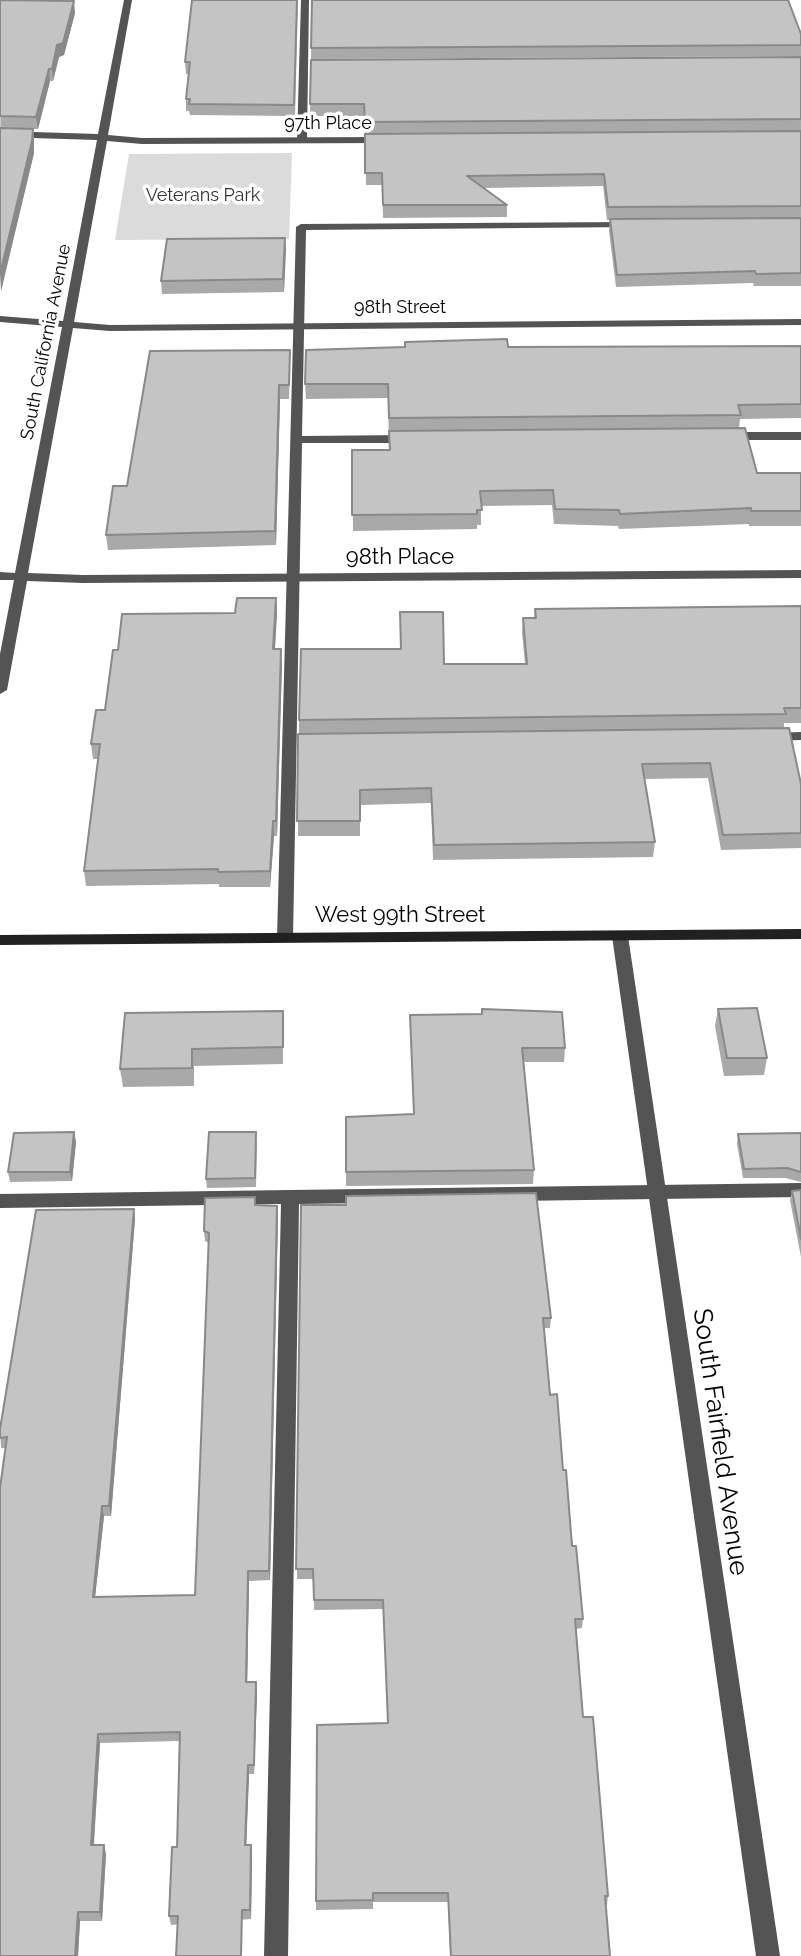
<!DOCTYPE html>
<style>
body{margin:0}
canvas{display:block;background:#fff}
</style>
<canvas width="801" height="1956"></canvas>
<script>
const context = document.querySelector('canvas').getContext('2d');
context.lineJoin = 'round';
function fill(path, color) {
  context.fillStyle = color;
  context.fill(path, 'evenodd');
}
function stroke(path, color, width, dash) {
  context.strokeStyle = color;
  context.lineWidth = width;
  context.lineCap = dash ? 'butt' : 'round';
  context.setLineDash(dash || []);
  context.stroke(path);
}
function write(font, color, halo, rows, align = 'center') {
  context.font = font + ' Raleway,sans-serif';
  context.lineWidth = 7;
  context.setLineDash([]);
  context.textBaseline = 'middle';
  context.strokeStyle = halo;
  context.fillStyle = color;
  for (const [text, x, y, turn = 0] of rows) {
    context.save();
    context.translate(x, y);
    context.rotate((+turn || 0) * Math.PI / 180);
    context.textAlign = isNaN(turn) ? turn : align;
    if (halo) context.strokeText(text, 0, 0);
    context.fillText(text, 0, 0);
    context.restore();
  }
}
fill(new Path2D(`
 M292 153 289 239 115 240 129 154Z`), '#dbdbdb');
fill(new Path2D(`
 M301 0H309L307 140 302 143 297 140Z
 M629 222 634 225 633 227 306 230 302 436 410 435 416 439 410 443H302L293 938 291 942H279L277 938 296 227 301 224Z
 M801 432V440H725L719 436 725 432Z
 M801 732V740L770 741 763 737 770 733Z
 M801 1183V1197L299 1204 288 1956H264L281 1204 0 1208V1194Z`), '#545454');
fill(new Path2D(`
 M124 0H132L108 135 142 138 383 137 388 140 383 143 142 144 107 141 74 322 110 325 801 319V325L110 331 73 328 28 573 83 575 801 570V578L83 583 27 581 7 690 0 694V654L14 580H0V572L15 573 62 327 0 322V316L63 321 97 140 0 137V131L98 134Z
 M620 931 628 936 780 1956H756L612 936Z`), '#545454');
fill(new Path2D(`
 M801 929V939L0 945V935Z`), '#212121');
fill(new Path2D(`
 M0 0H60V1L75 13 64 55 59 57 53 81H50L38 129H33L34 141V153L1 291Z
 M192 0H298L295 116 190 115 189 111H186V99L188 74H186L185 62Z
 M312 0 801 34V56L311 59Z
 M801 57V131L365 134V116H310L311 60Z
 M801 131V286H754L753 283 616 287 609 231 610 220H607L603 186 483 188 507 205V217L383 218 382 185H366L365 134Z
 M285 238 284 292 162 294 161 281Z
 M801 346V418L740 419 739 428 757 473H801V526H749V524L619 529 618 526 554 524 552 505 481 506V525H477V529L353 531 352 450H389L388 398 306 399 305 384 508 347Z
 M290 364 289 399H280L276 545 108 550 106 535 127 486Z
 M276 598 277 612 275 649 282 663 277 836H274L270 887H219V884L86 886 84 871 98 759H93L91 744 105 710 118 650 235 613Z
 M801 606V723H784V728L801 784V848L721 850 708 778 644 779 655 842 653 857 433 860 431 803 360 805V836H298L299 720 444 664H525L522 633 523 618H534L535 609Z
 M718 1009 767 1058 764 1075 724 1076 715 1026Z
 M283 1011V1064L194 1066V1086L123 1087 120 1069Z
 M410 1015 565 1048 564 1062H523L534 1170 533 1184 346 1186V1172L414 1114Z
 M74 1132 76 1142 72 1181 10 1182 8 1172Z
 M801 1133V1182L785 1178H743L737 1144 738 1134Z
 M257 1141 256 1187 207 1188 206 1179Z
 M801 1190V1257L790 1200 792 1191Z
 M255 1197 256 1205 278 1216 270 1580 249 1581 247 1682H256L257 1692 254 1774H249L246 1845 252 1854 251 1919 171 1925 169 1916 177 1847 179 1741 100 1743 94 1845 106 1854 102 1921H80L78 1956 5 1448H1L0 1429 134 1209 135 1219 111 1516H104L95 1597 195 1595 209 1243 205 1241 204 1231Z
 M301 1205 551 1318 550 1328H544L550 1395 563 1470 583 1619 582 1628 576 1629 583 1717 608 1896 607 1905H605L610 1956H450L448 1902H373V1909L316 1910V1901L388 1723 383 1609 314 1610V1579H297Z`), '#a9a9a9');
fill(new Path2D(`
 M74 1 75 13 64 55 59 57 53 81 52 69 57 45Z
 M49 69 50 81 38 129 36 117Z
 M33 129 34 141V153L1 291 0 274Z
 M285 238 286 251 284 292 283 279Z
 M279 385 280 399 276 545 275 531Z
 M276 598 277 612 274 663 273 649Z
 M281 649 282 663 277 836 276 821Z
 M273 821 274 836 270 887V871Z
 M74 1132 76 1142 72 1181 70 1172Z
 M277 1206 278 1216 270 1580 269 1571Z
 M134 1209 135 1219 111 1516 109 1506Z
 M102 1506 104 1516 94 1607 93 1597Z
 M248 1571 249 1581 247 1692 246 1682Z
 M256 1682 257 1692 254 1774V1765Z
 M98 1734 100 1743 93 1854 91 1845Z
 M248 1765 249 1774 246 1854 245 1845Z
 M104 1845 106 1854 102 1921 100 1912Z
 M251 1845 252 1854 251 1919 250 1910Z
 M78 1912 80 1921 78 1956H75Z`), '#898989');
const building = new Path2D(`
 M0 0 74 1 63 43 57 45 52 69H49L36 117 0 116Z
 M192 0H297L294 105 189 104 190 99H186L190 62H185Z
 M312 0H788L801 34V45L311 48Z
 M801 57V119L365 122 364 104H310L311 60Z
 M0 128 33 129 32 141 0 274Z
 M801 131V206L608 207 604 174 467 176 507 205H383L382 173H365V134Z
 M801 218V273L756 274 755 271 617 275 610 219Z
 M285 238 283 279 161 281 167 239Z
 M507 339 508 347 801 346V404L738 405 741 415 389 418 388 384H305L306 350 405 347V342Z
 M290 350 289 385H279L275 531 106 535 113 486H127L150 351Z
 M745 428 757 473H801V511H751V508L620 514 619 510 555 509 553 490 480 491 482 510H477V514L352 515V450H390L389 431Z
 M237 598H276L273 649H281L276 821H273L270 871 218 872V869L84 871 100 744H91L96 710H105L113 650H118L122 614 235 613Z
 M801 606V708H784L786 714 299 720 301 649H401L400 612H443L444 664H527L523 618H536L535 609Z
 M789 728 801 784V833L723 835 710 763 642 764 655 842 434 845 431 788 360 790V821H297L298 734Z
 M757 1008 767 1058H727L718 1009Z
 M482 1009 562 1012 565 1048H522L534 1170 346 1172V1117L414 1114 410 1015 482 1014Z
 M283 1011V1047L192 1049V1068L120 1069 125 1013Z
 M74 1132 70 1172H8L14 1133Z
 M209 1132H256L255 1178 206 1179Z
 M801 1133V1172L787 1168 744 1169 738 1134Z
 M801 1190V1239L792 1191Z
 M536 1193 551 1318H543L550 1395 557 1394 563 1470H566L572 1546H576L583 1619H575L583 1717H593L608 1896H605L610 1956H451L448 1893H373V1900L316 1901 317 1725 388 1723 383 1600H314L313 1569H296L301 1205H346V1196Z
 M255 1197V1205L277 1206 269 1571H248L246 1682H256L254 1765H248L245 1845H251L250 1910H242L241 1956H176L178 1916H169L172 1847H177L180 1732 98 1734 91 1845H104L100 1912H78L75 1956H0V1488L7 1437 0 1438V1429L36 1210 134 1209 109 1506H102L93 1597 195 1595 209 1233 204 1231 205 1198Z`);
fill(building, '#c4c4c4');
stroke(building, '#898989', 2);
write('18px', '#000', '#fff', [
 ["97th Place",328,124],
 ["98th Street",400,308],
 ["South California Avenue",46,342,-79]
]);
write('18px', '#323232', '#fff', [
 ["Veterans Park",203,196]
]);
write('22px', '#000', '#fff', [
 ["98th Place",400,557],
 ["West 99th Street",400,915]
]);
write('26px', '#000', '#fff', [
 ["South Fairfield Avenue",720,1442,82]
]);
</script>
